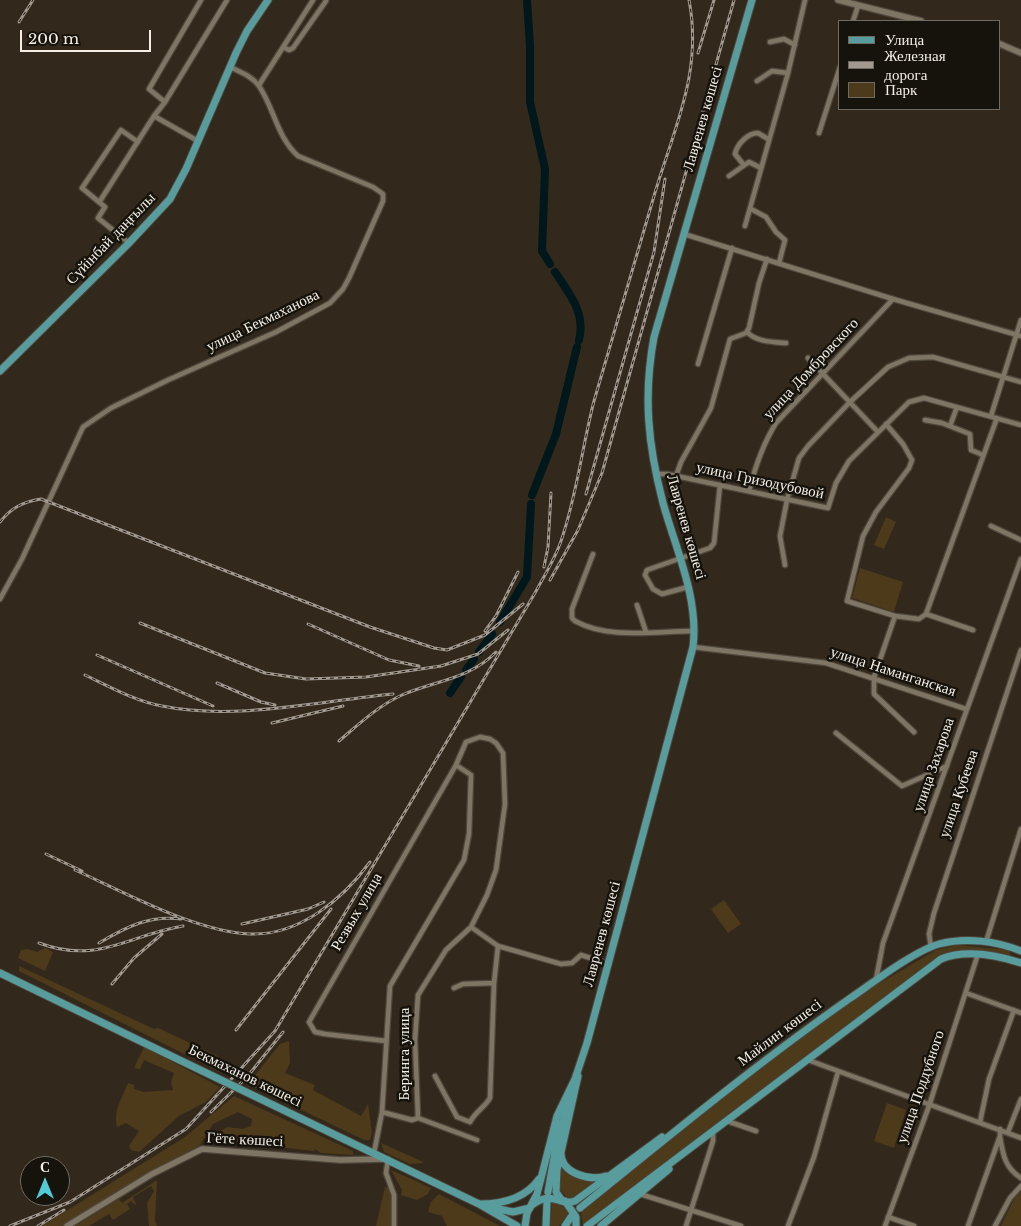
<!DOCTYPE html>
<meta charset="utf-8">
<style>
body{margin:0}
#map{position:relative;width:1021px;height:1226px;overflow:hidden;background:#32291c;font-family:"Libre Baskerville",serif}
canvas{display:block}
.legend{position:absolute;left:838px;top:20px;width:162px;height:90px;box-sizing:border-box;background:#16130d;border:1px solid #6f6b63;margin:0;padding:6px 9px;list-style:none;font-size:15px;color:#f4eee5}
.legend li{display:flex;align-items:center;gap:10px;height:25px}
.legend b{width:25px;border:1px solid #6f6b63}
.north{position:absolute;left:20px;top:1156px;width:50px;height:50px;box-sizing:border-box;background:#16130d;border:1px solid #6f6b63;border-radius:50%;rotate:0deg;font-size:14px;font-weight:700;line-height:20px;text-align:center;color:#f4eee5}
.north::after{content:'';display:block;margin:auto;width:18px;height:22px;background:#52cbd9;clip-path:polygon(50% 0,100% 100%,50% 72%,0 100%)}
.scale{position:absolute;left:20px;top:30px;width:131px;height:22px;box-sizing:border-box;border:2px solid #f4eee5;border-top:0;padding-left:6px;font-size:15px;line-height:18px;white-space:nowrap;color:#f4eee5;-webkit-text-stroke:4px #16130d;paint-order:stroke}
</style>
<div id="map">
<canvas width="1021" height="1226"></canvas>
<ul class="legend">
<li><b style="height:6px;background:#599c9e"></b>Улица</li>
<li><b style="height:6px;background:#a29a90"></b>Железная дорога</li>
<li><b style="height:14px;background:#4c3a1a"></b>Парк</li>
</ul>
<div class="north">С</div>
<div class="scale">200 m</div>
</div>
<script>
const context = document.querySelector('canvas').getContext('2d');
context.lineJoin = 'round';
function fill(path, color) {
  context.fillStyle = color;
  context.fill(path, 'evenodd');
}
function stroke(path, color, width, dash) {
  context.strokeStyle = color;
  context.lineWidth = width;
  context.lineCap = dash ? 'butt' : 'round';
  context.setLineDash(dash || []);
  context.stroke(path);
}
function write(font, color, halo, rows, align = 'center') {
  context.font = font + ' "Libre Baskerville",serif';
  context.lineWidth = 5;
  context.setLineDash([]);
  context.textBaseline = 'middle';
  context.strokeStyle = halo;
  context.fillStyle = color;
  for (const [text, x, y, turn = 0] of rows) {
    context.save();
    context.translate(x, y);
    context.rotate((+turn || 0) * Math.PI / 180);
    context.textAlign = isNaN(turn) ? turn : align;
    if (halo) context.strokeText(text, 0, 0);
    context.fillText(text, 0, 0);
    context.restore();
  }
}
fill(new Path2D(`
 M886 517 896 522 884 549 874 545Z
 M860 568 903 582 894 612 852 598Z
 M724 900 741 924 728 933 711 909Z
 M958 945 1008 950 1011 955 1008 957 942 956 932 961 583 1226 581 1212 715 1104 851 1000 936 950Z
 M45 948 53 952 45 971 18 958 21 950 27 949 37 952Z
 M19 966 154 1029 158 1028 216 1055 227 1064 222 1073 19 971Z
 M289 1041 290 1063 285 1073 315 1085 313 1090 361 1116 368 1104 372 1133 370 1140H364L248 1084 280 1044Z
 M144 1047 220 1087 206 1102 179 1116 139 1152 131 1150 129 1146 139 1131 126 1123 117 1127C113 1111 122 1098 128 1083L134 1085V1089L144 1092 173 1090 171 1082 174 1073 144 1060 140 1069 134 1068Z
 M234 1096 353 1151V1155L321 1153 315 1149 314 1151 215 1140 218 1133 227 1127 243 1129 251 1126 252 1119 238 1112 213 1124 200 1145 64 1226H42L185 1137Z
 M887 1103 906 1110 894 1148 874 1141Z
 M381 1143 421 1161 424 1163 410 1164 384 1152Z
 M561 1163 563 1167 599 1180 574 1197 568 1198 559 1189Z
 M391 1170 431 1188 428 1194 417 1200 401 1195 402 1190Z
 M157 1180 155 1221 157 1226H149L147 1203 154 1191 151 1186 133 1197 136 1204 135 1205 131 1201 127 1204 130 1209 113 1220 109 1214 89 1226H75L119 1199 122 1203Z
 M385 1187 391 1188V1226H376Z
 M1021 1192V1226H1001L1015 1197Z
 M439 1194 500 1226H447L442 1216 428 1212 431 1202Z
 M552 1202 564 1207 569 1213 559 1226H550Z`), '#4c3a1a');
stroke(new Path2D(`
 M527 0 530 46V102L545 169 542 251 550 264
 M555 272C569 293 586 313 579 340
 M532 495 556 434 577 347
 M500 622 527 577 531 504
 M479 652 492 634
 M466 670 474 659
 M450 693 461 677`), '#00171b', 8);
const street = new Path2D(`
 M853 21 858 6
 M770 42 784 39 795 45
 M283 47 289 50 293 48 326 1
 M757 81 772 71 788 73
 M259 85 313 0
 M165 102 149 89 201 0
 M154 116 165 102 227 0
 M819 133 840 67
 M743 164 735 154C737 144 748 133 758 133L768 139
 M729 176 749 162 761 168
 M100 201 154 116 198 141
 M751 209 766 217 776 232 785 240 779 263
 M745 226 788 73 805 0
 M684 234 893 299 1021 336
 M129 243 98 218 105 207 82 188 121 130 138 142
 M747 332C756 342 773 342 786 343
 M808 358 878 432
 M698 364 732 248
 M991 416 1021 320
 M925 420 942 423 970 434 971 450 983 455
 M886 424 903 444 912 460 909 468 876 512 863 536 847 601 895 616 919 619 926 614 997 418
 M950 426 957 407
 M656 474H667L828 508 836 483 849 461 909 402 924 398 1021 425
 M676 476 681 462 711 408 730 339 746 333 749 328 759 283 767 259
 M749 491C755 467 763 444 776 423L893 299
 M991 526 1021 540
 M593 554 572 609V618L575 621C609 640 657 631 695 631
 M785 565 780 536 787 500 799 458 808 446 849 403 888 367 909 358 933 357 1021 382
 M688 587 662 594 653 589 645 575 647 570 710 548 714 543 720 485
 M0 599 22 559 83 427 111 408 168 380 276 332 330 303 343 289 349 278 383 201V194L373 187 298 156C277 137 274 108 259 86 252 76 240 72 230 67
 M637 605 646 632
 M926 614 973 630
 M895 616 874 677V694L914 732
 M693 647 826 663 966 709
 M836 733 902 786 947 766
 M471 927 498 946 561 964 572 963 581 955 609 964
 M986 942 1021 829
 M931 947 929 934 934 913 1021 650
 M876 980 883 943 1021 559
 M454 988 463 984 494 983
 M966 993 1021 1013
 M386 1041 325 1034 315 1032 309 1022 456 765 466 742 480 737 490 739 496 743 503 753 505 804 496 870 487 895 471 927 446 950 418 995 415 1040 418 1118
 M808 1060 1021 1138
 M435 1076 457 1117 470 1122C476 1111 485 1107 490 1098L494 983 498 946
 M382 1112 412 1120 418 1118
 M418 1118 477 1140
 M727 1121 756 1131
 M980 1122 989 1079 1014 1010
 M1008 1132 1021 1099
 M1000 1137C1003 1155 1005 1168 1021 1178
 M374 1153 382 1112 390 986 464 860 469 834 471 775 456 765
 M388 1159 386 1173 394 1195V1226
 M640 1194 741 1226
 M888 1217 914 1226
 M686 1226 713 1141V1132
 M788 1226 814 1157 838 1072
 M885 1226 929 1106 978 954
 M968 1226 1000 1136V1129
 M995 1226 1010 1198 1021 1186`);
const secondary = new Path2D(`
 M838 0 921 21
 M1000 44 1021 53
 M67 1226 152 1174 202 1149 340 1160 386 1159`);
const primary = new Path2D(`
 M0 371 129 243 170 199 186 169 236 53 247 31 268 0
 M0 973 167 1054
 M300 1118 479 1204 517 1226
 M561 1154C562 1174 590 1181 606 1176
 M548 1192 556 1146 570 1096
 M561 1199 556 1192 557 1170 578 1076
 M565 1201 576 1217V1226
 M480 1204C502 1204 525 1199 539 1179
 M532 1205C553 1189 559 1207 575 1201L662 1137
 M489 1207 513 1212 530 1208
 M580 1208C668 1137 756 1064 849 999 871 984 914 951 939 944 966 937 996 941 1021 951
 M525 1226 527 1213 537 1194 557 1116 575 1079 587 1043 693 647C699 598 676 550 663 503 648 445 643 396 654 337L752 0
 M546 1226 547 1202
 M565 1226 571 1217
 M587 1226 941 959C966 949 996 955 1021 963
 M601 1226 669 1169`);
stroke(street, '#4e473c', 7);
stroke(secondary, '#4e473c', 8);
stroke(primary, '#4e473c', 9);
stroke(street, '#7f7565', 4.5);
stroke(secondary, '#7f7565', 5.5);
stroke(primary, '#599c9e', 7);
const rail = new Path2D(`
 M19 22 33 0
 M698 53 714 0
 M586 494 654 252 665 179
 M0 522C12 507 23 502 41 499L370 627 434 648 447 650 485 635 523 604
 M544 567 548 547 551 493
 M550 580 578 530 602 473 734 0
 M140 623 265 673 306 679 366 677 441 666 478 654 508 630
 M308 624 389 660 419 666
 M485 631 496 616 518 572
 M97 655 213 706
 M85 675C110 687 135 701 162 706 235 721 320 701 393 694
 M217 683 261 702 275 705
 M272 723 343 706
 M339 741C359 724 378 706 402 695 434 681 470 679 496 652
 M46 854 82 871
 M75 870C124 892 196 932 250 934 299 936 343 899 370 862
 M242 924 308 909 324 902
 M39 943C98 965 128 935 183 926
 M99 943C126 927 149 915 181 919
 M112 984 134 958 162 934
 M236 1030 331 909
 M211 1112 247 1077 283 1032
 M10 1226 70 1202 186 1129 275 1031 535 593C544 576 555 559 561 541 577 495 582 447 594 401 614 333 634 264 654 196 674 128 703 72 689 0
 M38 1226 64 1210`);
stroke(rail, '#a29a90', 3);
stroke(rail, '#16130d', 1, [4]);
const primaryBridge = new Path2D(`
 M167 1054 300 1118`);
stroke(primaryBridge, '#4e473c', 9, []);
stroke(primaryBridge, '#599c9e', 7);
write('15px', '#f4eee5', '#16130d', [
 ["Лавренев көшесі",703,119,-74],
 ["Сүйінбай даңғылы",111,239,-46],
 ["улица Бекмаханова",263,321,-26],
 ["улица Домбровского",811,369,-47],
 ["улица Гризодубовой",760,481,12],
 ["Лавренев көшесі",686,527,74],
 ["улица Наманганская",893,672,18],
 ["улица Захарова",934,765,-71],
 ["улица Кубеева",959,794,-71],
 ["Резвых улица",357,912,-60],
 ["Лавренев көшесі",602,934,-75],
 ["Майлин көшесі",780,1033,-37],
 ["Беринга улица",405,1054,-90],
 ["Бекмаханов көшесі",245,1076,26],
 ["улица Поддубного",921,1087,-71],
 ["Гёте көшесі",245,1140,3]
]);
</script>
